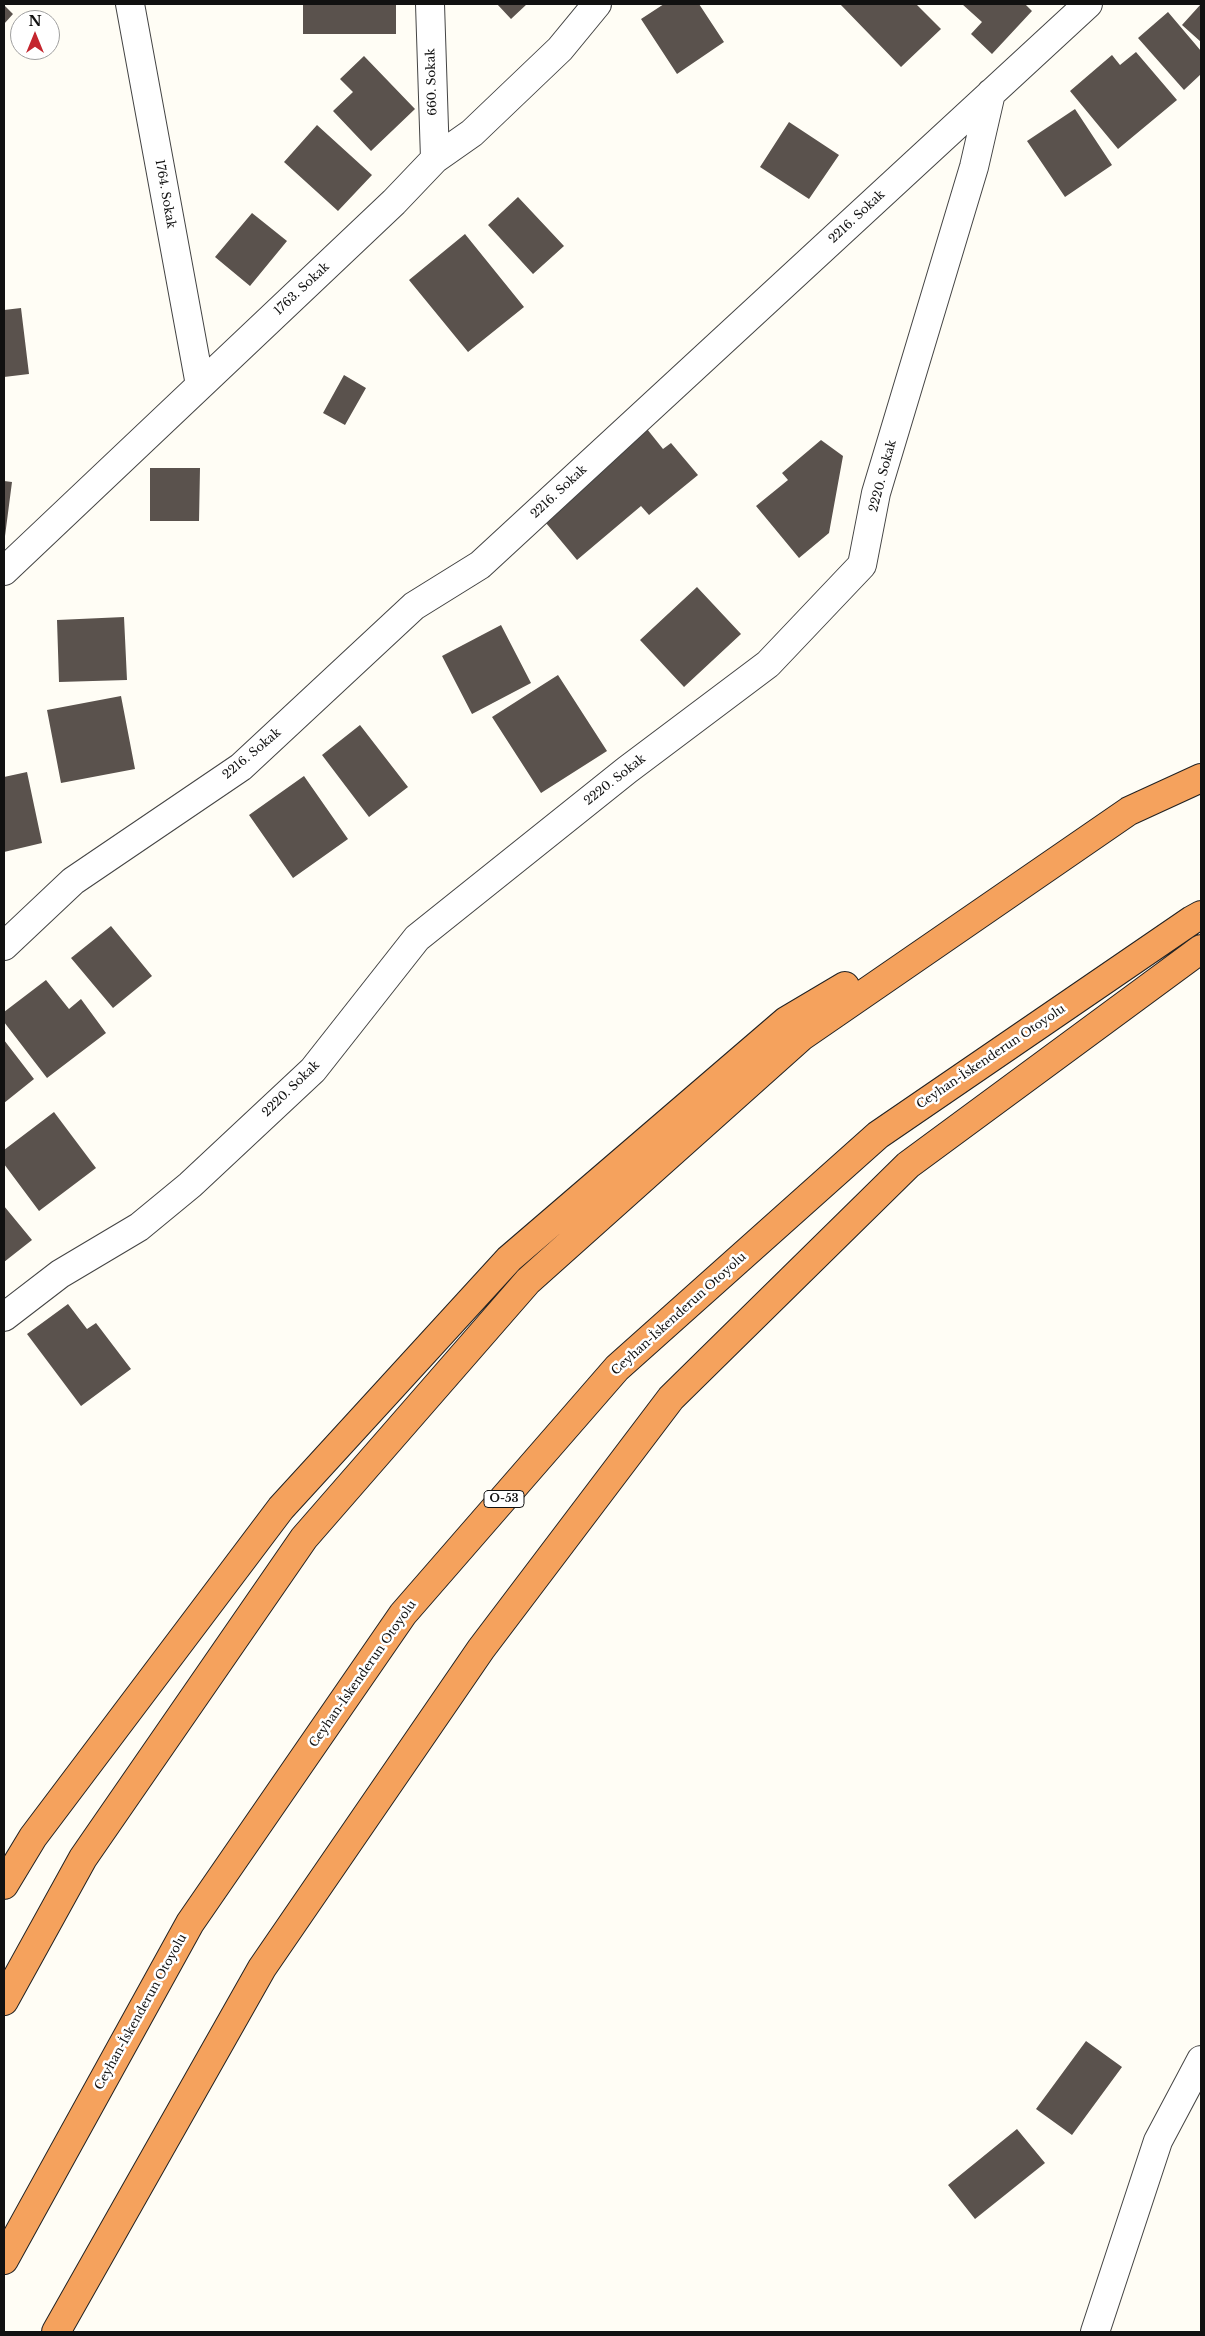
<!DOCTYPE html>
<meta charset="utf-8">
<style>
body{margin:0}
#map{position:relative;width:1205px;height:2336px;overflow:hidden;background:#fffdf5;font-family:"Libre Baskerville",serif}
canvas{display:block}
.frame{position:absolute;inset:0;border:5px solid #111;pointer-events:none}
.north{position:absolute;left:10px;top:10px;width:50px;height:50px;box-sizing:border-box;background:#fff;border:1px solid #a0a0a0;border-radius:50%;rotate:0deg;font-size:14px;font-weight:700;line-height:20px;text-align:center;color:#111}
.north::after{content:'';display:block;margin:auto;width:18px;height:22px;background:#c4262e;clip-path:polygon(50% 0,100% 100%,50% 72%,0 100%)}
</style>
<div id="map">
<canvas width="1205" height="2336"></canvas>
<div class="frame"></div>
<div class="north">N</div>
</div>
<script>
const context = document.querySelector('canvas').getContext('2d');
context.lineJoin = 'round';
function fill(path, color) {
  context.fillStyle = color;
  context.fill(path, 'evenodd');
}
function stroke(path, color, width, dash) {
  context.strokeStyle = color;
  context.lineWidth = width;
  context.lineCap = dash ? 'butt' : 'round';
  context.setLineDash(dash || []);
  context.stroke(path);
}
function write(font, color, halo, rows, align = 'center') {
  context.font = font + ' "Libre Baskerville",serif';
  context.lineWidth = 5;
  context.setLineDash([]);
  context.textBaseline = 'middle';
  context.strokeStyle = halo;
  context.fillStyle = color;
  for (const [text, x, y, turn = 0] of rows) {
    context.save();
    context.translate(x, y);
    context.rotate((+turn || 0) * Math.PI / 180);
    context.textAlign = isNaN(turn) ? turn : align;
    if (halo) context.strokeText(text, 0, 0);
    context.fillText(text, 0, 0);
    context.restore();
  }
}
fill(new Path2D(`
 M303 4H396V34H303Z
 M497 4H527L511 19Z
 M664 4H699L724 42 677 74 641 19Z
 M840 4H916L941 29 901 67Z
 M962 4H1025L1032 11 992 54 971 34 982 22Z
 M1201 4V42L1182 25Z
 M4 5 13 14 4 24Z
 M1168 12 1201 51V74L1184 90 1138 38Z
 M1136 52 1177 100 1118 149 1070 91 1112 55 1120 65Z
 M364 56 415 109 371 151 333 111 353 92 340 79Z
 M1075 109 1112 165 1065 197 1027 141Z
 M789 122 839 155 809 199 760 167Z
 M317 125 372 175 338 211 284 162Z
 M518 197 564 246 533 274 488 225Z
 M252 213 287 241 250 286 215 257Z
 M465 234 524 307 468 352 409 280Z
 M21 308 29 374 4 377V310Z
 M344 375 366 388 345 425 323 413Z
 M647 429 663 449 671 443 698 475 649 515 641 506 577 560 541 517Z
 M821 440 843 456 829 533 799 558 756 506 788 480 782 473Z
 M150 468H200L199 521H150Z
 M4 481 12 482 5 536H4Z
 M697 587 741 634 684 687 640 640Z
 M124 617 127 680 59 682 57 620Z
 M501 625 531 683 472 714 442 656Z
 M558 675 607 751 541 793 492 717Z
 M121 696 135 769 61 783 47 710Z
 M360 725 408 787 369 817 322 755Z
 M27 772 42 843 4 852V777Z
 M304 776 348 839 293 878 249 815Z
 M111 926 152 976 113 1008 71 958Z
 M46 980 69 1009 81 999 106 1033 47 1078 4 1022V1012Z
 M4 1040 34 1079 4 1103Z
 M54 1112 96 1168 39 1211 4 1164V1150Z
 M4 1206 32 1240 4 1262Z
 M68 1304 87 1329 96 1323 131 1369 81 1406 27 1334Z
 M1086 2041 1122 2067 1072 2135 1036 2109Z
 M1017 2129 1045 2163 975 2219 948 2185Z`), '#5a524d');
const minor = new Path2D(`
 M130 4 200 385
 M430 4 435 159
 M4 571 394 202 435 159 472 133 560 49 597 4
 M4 946 73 881 241 767 414 606 480 565 1088 4
 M4 1317 60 1274 139 1227 190 1185 313 1070 417 938 627 770 768 664 862 565 876 493 974 167 991 93
 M1095 2332 1158 2141 1201 2060`);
const highway = new Path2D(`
 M4 1885 33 1837 281 1508 509 1259 786 1021 845 986
 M4 2001 83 1858 304 1538 528 1281 801 1037 1129 811 1201 778
 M4 2260 190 1923 403 1614 617 1368 878 1135 1192 920 1201 915
 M56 2332 262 1968 481 1649 671 1398 908 1165 1201 949`);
stroke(minor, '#444', 30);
stroke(highway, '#222', 30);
stroke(minor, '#fff', 28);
stroke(highway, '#f5a25d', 28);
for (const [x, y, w] of [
 [504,1499,40]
]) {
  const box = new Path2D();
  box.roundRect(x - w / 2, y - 8.5, w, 17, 4);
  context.fillStyle = '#fff';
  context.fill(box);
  stroke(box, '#111', 1);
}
write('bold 11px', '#111', null, [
 ["O-53",504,1499]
]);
write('12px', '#111', '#fff', [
 ["660. Sokak",432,82,-92],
 ["1764. Sokak",165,194,80],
 ["2216. Sokak",857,217,-43],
 ["1763. Sokak",302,289,-43],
 ["2220. Sokak",883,476,-75],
 ["2216. Sokak",559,492,-43],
 ["2216. Sokak",252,754,-40],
 ["2220. Sokak",615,780,-38],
 ["Ceyhan-İskenderun Otoyolu",991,1057,-34],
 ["2220. Sokak",291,1089,-44],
 ["Ceyhan-İskenderun Otoyolu",679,1314,-42],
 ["Ceyhan-İskenderun Otoyolu",363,1674,-55],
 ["Ceyhan-İskenderun Otoyolu",141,2012,-61]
]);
</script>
